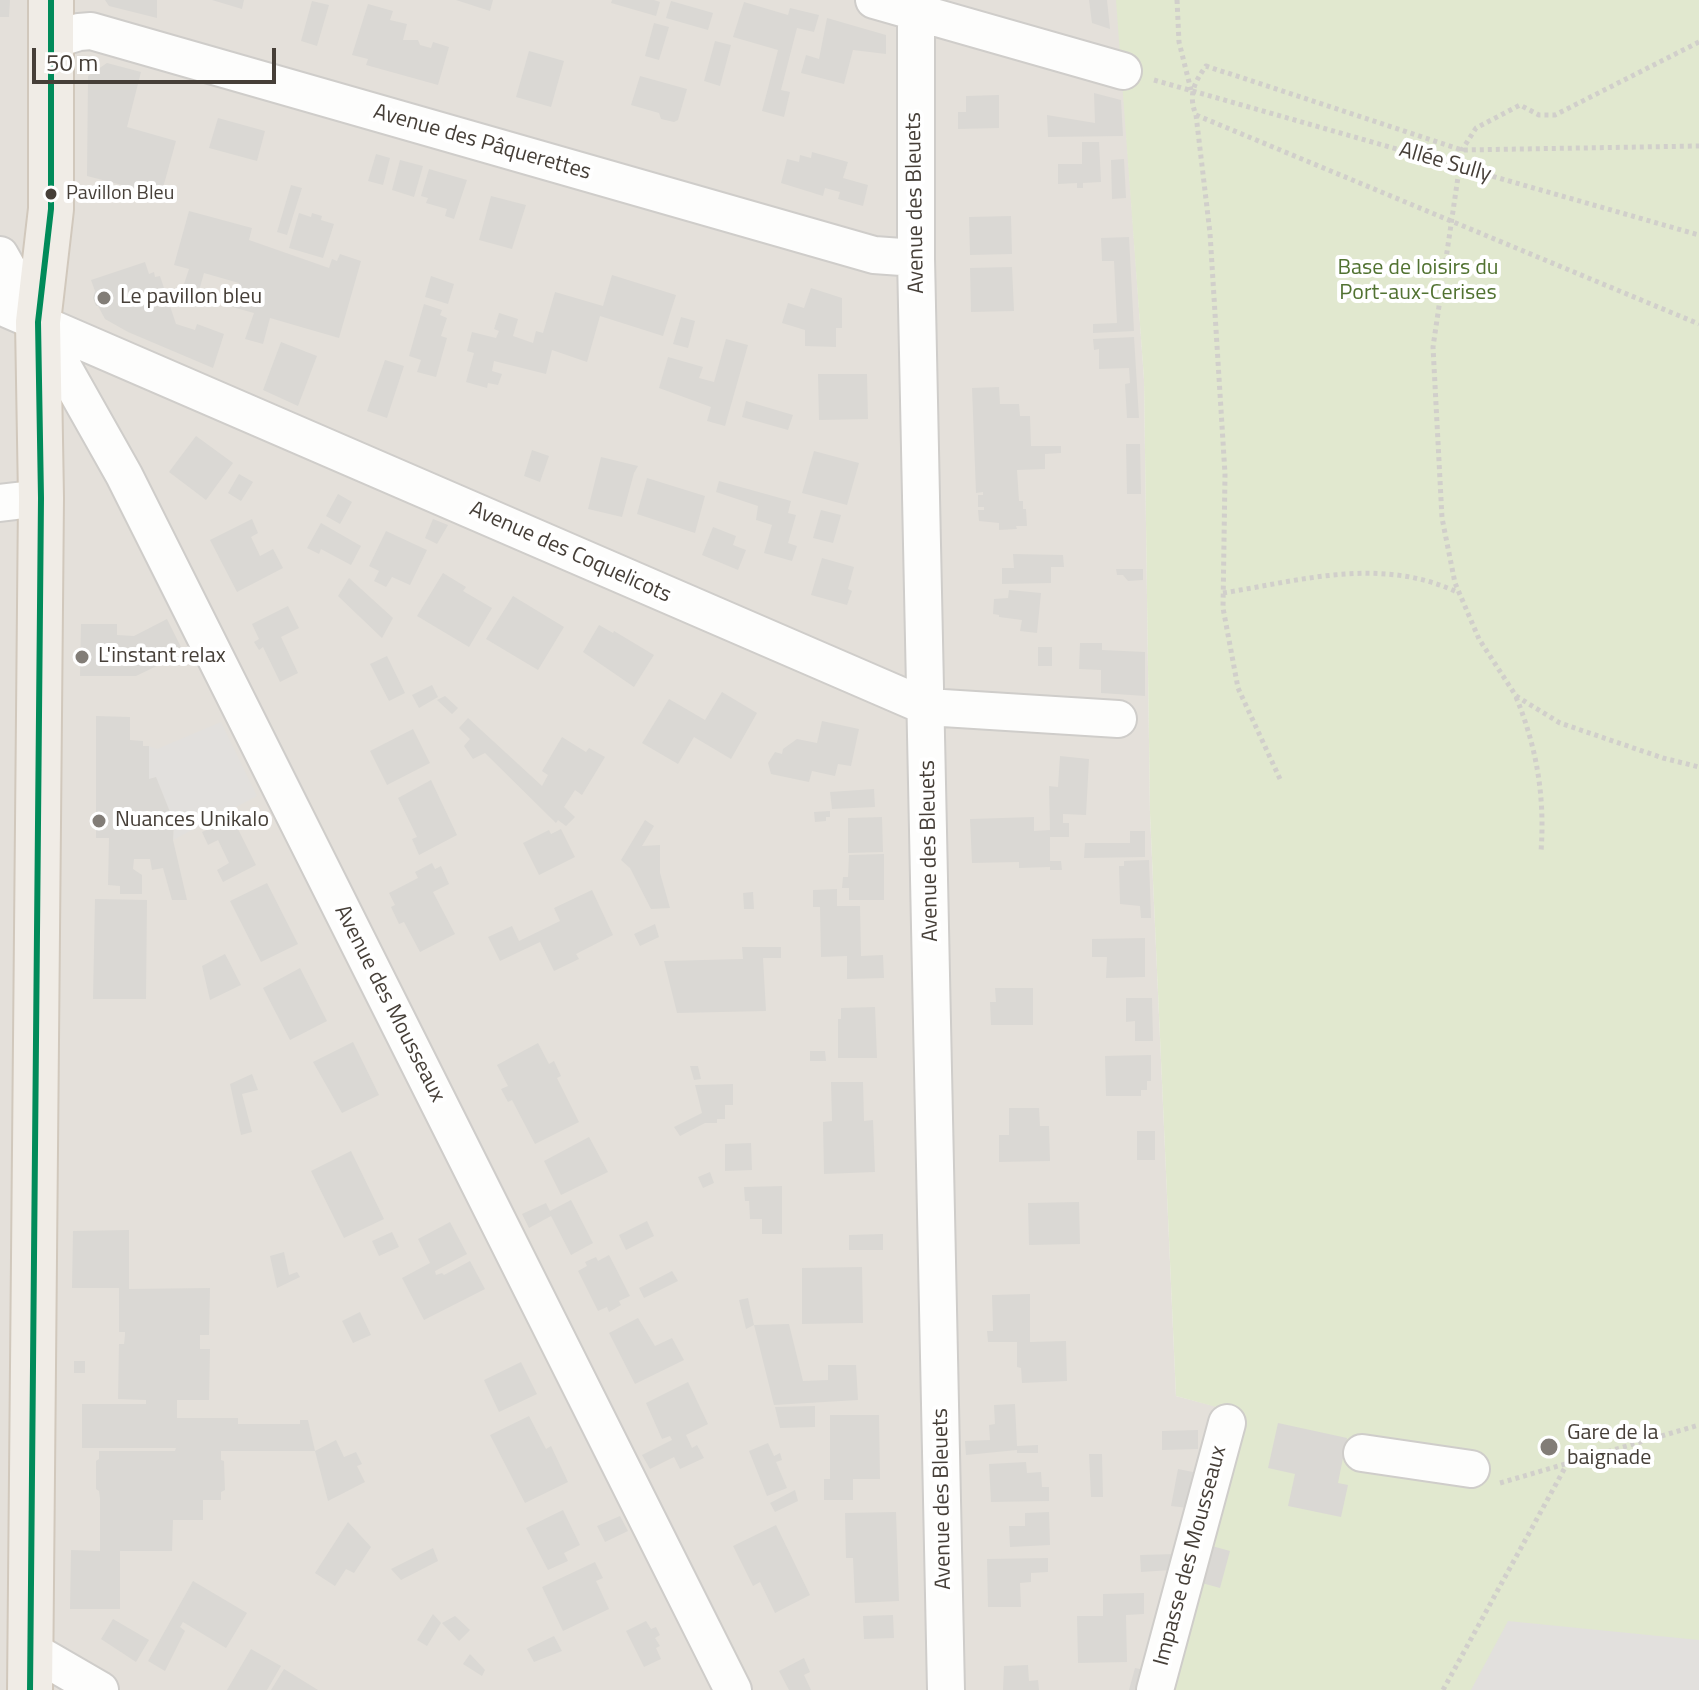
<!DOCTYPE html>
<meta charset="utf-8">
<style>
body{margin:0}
#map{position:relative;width:1699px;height:1690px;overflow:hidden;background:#f1efec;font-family:"Titillium Web",sans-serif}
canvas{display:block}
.scale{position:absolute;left:32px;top:48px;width:244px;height:36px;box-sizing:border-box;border:4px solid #463f38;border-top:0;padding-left:10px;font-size:24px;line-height:28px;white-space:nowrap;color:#463f38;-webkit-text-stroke:6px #fff;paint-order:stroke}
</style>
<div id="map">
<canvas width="1699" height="1690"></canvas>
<div class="scale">50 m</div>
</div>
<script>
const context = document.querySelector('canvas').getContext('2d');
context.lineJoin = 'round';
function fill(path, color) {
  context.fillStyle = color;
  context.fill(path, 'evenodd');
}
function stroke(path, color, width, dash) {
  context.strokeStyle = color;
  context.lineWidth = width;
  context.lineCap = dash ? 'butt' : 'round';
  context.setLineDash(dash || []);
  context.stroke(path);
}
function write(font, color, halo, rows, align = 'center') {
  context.font = font + ' "Titillium Web",sans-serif';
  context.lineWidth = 8;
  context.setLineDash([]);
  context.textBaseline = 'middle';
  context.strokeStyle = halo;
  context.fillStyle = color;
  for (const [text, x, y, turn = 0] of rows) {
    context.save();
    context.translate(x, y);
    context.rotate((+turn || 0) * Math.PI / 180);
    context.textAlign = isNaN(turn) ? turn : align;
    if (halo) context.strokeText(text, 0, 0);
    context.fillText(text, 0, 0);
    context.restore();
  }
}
fill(new Path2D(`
 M0 0H1117L1144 379 1150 813 1176 1396 1242 1413 1175 1690H0Z`), '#e4e0da');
fill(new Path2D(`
 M1116 0H1699V1690H1175L1242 1414 1176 1396 1150 813 1144 379Z`), '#e1e8cf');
fill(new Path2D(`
 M221 722 257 796 173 840 174 822 156 778 149 779V746L157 749Z
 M1508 1621 1699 1640V1690H1471Z`), '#e2e0dd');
fill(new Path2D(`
 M0 0H10L9 17H0Z
 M105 0H157V18L109 6Z
 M212 0H244L242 9Z
 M456 0H493L490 11Z
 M612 0H654L660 2 656 16 611 3Z
 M1089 0H1107L1110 29 1092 23Z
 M312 1 329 5 317 46 301 41Z
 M671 1 713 13 708 30 666 18Z
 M744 2 788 15 790 8 819 15 814 32 797 28 781 90 790 92 784 117 762 111 778 50 733 37Z
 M368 4 393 11 390 20 407 24 403 40H418L420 45 431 48 433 42 449 47 438 85 366 65 368 59 352 55Z
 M827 18 886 35V54L853 50 844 84 801 73 806 55 819 59Z
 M654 23 669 27 659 60 645 56Z
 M715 41 731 45 720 86 704 81Z
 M529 51 564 61 551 107 516 97Z
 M107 63 141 72 127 127 176 141 161 195 87 176 88 76Z
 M640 76 687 89 678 120 674 122 661 119 659 113 631 105Z
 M1094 93 1121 100 1123 136 1048 137 1047 115 1095 123Z
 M999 95V128L958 129V112H966V96Z
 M218 118 265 131 257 161 209 148Z
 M1082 142H1099L1101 182 1083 183V188H1077V183L1058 184V164H1082Z
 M812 152 848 162 843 178 868 185 863 206 838 199 840 192 825 188 823 196 781 183 787 159 799 162 800 155 811 158Z
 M376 154 390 158 383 185 368 181Z
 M1124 159 1126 198 1112 199 1111 160Z
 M400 160 423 166 414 197 392 190Z
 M429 169 467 180 454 219 445 216 447 209 426 203 428 198 421 196Z
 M291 185 302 188 287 235 277 232Z
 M491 196 526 205 512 249 479 240Z
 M189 211 252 228 249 240 329 268 332 259 337 261 340 254 361 261 339 338 270 318 263 344 245 339 254 313 232 307 239 283 204 273 198 294 182 290 189 269 174 265Z
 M299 213 311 217 312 213 322 216 321 220 334 224 323 258 289 248Z
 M1011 216 1012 254 970 255 969 217Z
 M1129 237 1134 331 1093 333V324L1117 323 1114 261H1102L1101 238Z
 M145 262 149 274 154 272 155 277 160 276 176 324 195 330 197 324 224 334 213 368 128 332 105 319 98 306H96L93 298 95 291 91 280Z
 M1012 267 1014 311 971 312 970 268Z
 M612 275 676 295 663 336 600 316 587 362 552 350 546 374 494 361 492 371 502 374 498 385 488 383 487 388 466 382 474 353 467 351 472 332 496 338 499 331 494 329 499 313 518 319 513 336 533 343 536 331 543 333 555 292 603 306Z
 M431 276 454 284 448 304 425 297Z
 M811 288 842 298V328H836V347L805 346V330L782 323 788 303 804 308Z
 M424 304 442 310 440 315 447 318 441 336 447 338 436 377 417 372 421 360 409 356Z
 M681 317 695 321 688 348 673 344Z
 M1134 337 1139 418H1127L1125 384 1130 383 1129 368 1099 369V349L1094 350 1093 339Z
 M726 339 748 345 725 426 707 421 711 407 659 388 668 357 703 367 699 378 714 382Z
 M281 342 317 356 298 406 263 390Z
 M385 360 404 366 387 418 367 411Z
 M818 374H867L868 419 819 420Z
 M999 387 1000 404H1019L1020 416H1030L1031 446H1061V453L1045 454V469L1017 470 1019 501H1023V509H1026L1027 526H1016L1017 529 999 530V523L979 521 978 510H984V507H978V495H983V492L976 493 972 388Z
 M746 401 793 415 788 430 742 417Z
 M196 436 233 463 206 500 169 472Z
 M1126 444H1140L1141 494H1127Z
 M532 450 549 456 540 482 524 476Z
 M814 451 859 463 847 505 802 493Z
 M601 457 638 466 634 473 622 517 588 509Z
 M239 474 253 482 241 501 228 493Z
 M647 478 705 496 695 533 637 514Z
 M719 481 791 501 788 513 796 515 788 543 797 546 792 561 764 553 772 525 756 520 758 506 716 492Z
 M338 494 352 502 340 524 326 516Z
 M821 510 841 515 833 543 813 538Z
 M252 519 258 533 251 537 260 556 273 549 283 568 237 592 210 540Z
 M433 519 448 525 437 544 425 538Z
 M321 523 361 546 351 565 321 549 319 554 307 548Z
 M713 527 736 536 733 545 746 550 738 570 702 555Z
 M386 531 427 550 410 585 392 577 386 587 374 581 379 571 369 566Z
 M1013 554 1063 555 1064 567H1051V583L1002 584V568H1014Z
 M822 558 854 567 848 589 852 591 847 605 811 595Z
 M1116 569H1143V580L1128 581 1123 575H1117Z
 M443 573 466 587 463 591 492 608 469 647 417 616Z
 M349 578 393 618 382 638 338 596Z
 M1009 590 1041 593 1037 633 1020 631 1022 620 999 617V615L993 614 994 599 1008 598Z
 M513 596 564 627 538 670 486 639Z
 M288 606 299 628 281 637 298 673 280 682 263 647 259 650 254 642 259 639 252 624Z
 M167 619 184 653 136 676H80L81 624H117V635L134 636Z
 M599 625 613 633 614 631 654 655 634 687 583 652Z
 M1080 643H1102V650L1145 652V696L1101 693V670L1079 669Z
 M1038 647H1052V666H1038Z
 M387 656 405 693 389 701 370 664Z
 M432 685 438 697 419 708 412 695Z
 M722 692 757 713 731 759 694 737 678 764 642 743 669 699 705 720Z
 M445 696 458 708 452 714 437 700Z
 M96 716 130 717V740L143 741V746H149V779L156 777 174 822 173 840 187 900H172L163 868 152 870 150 859H134L133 869 142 875V894H120V886L108 885 109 838H96Z
 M468 718 542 786 548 775 542 771 562 737 586 752 589 748 605 757 582 795 575 790 564 807 575 817 566 826 558 820 556 823 485 753 473 759 464 746 470 739 459 728Z
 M822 721 859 729 851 766 838 764 835 776 812 771 809 782 771 774 768 763 775 752 782 754 783 749 797 739 817 743Z
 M413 729 430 763 387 785 370 751Z
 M1060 756 1089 759 1086 815 1063 814V823H1069V837H1050V861H1061L1062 870H1050V867L1019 868V862L972 863 970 819 1034 817V831L1050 830 1049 786 1058 787Z
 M431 780 457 835 419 855 412 839 417 837 398 798Z
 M874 789 875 807 832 809 830 792Z
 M830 811V817H826V821L815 822 814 812Z
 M882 817 883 852 848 853V818Z
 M645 820 654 826 642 846 660 845V873L670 908 651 909 630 868 621 860Z
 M235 823 256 865 223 882 217 870 229 863 218 840 208 845 202 832 219 824 222 830Z
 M561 829 575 857 539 875 523 843 549 830 551 834Z
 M1130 831H1145V857L1084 858 1085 843H1130Z
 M884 854V900H849V888H842L843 877H848L849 855Z
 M1149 860 1151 918H1141L1140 906 1120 904 1119 866H1124V861Z
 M432 863 435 869 441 866 449 884 433 892 455 934 420 952 404 922 399 924 391 907 395 905 389 893 418 878 415 872Z
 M267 883 298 944 261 962 230 901Z
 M837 889V906H860L861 956 883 955 884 978 847 979V956L821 957 820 907H813V890Z
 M592 890 613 935 576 954 579 959 554 971 540 942 500 961 488 937 512 926 519 941 560 921 554 908Z
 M753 892 754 909H744L743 893Z
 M95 899 147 900 146 999H93Z
 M655 924 659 937 640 946 634 934Z
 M1145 938V977L1106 978 1107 957H1092V939Z
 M742 947H781V958H763L766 1011 677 1013 664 961 743 959Z
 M225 954 241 985 210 1000 202 966Z
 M300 968 327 1021 290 1040 263 988Z
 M995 988H1033V1025H991L990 1002H996Z
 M1126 998H1152L1153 1041H1135V1021L1126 1022Z
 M875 1007 877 1058H838V1019H841V1008Z
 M353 1042 379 1095 342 1113 313 1062Z
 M538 1043 549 1064 554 1061 561 1076 557 1078 579 1122 535 1144 512 1100 508 1102 501 1089 508 1086 497 1065Z
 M810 1051H825L826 1061H810Z
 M1151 1055V1081H1147V1090H1141V1096H1106L1105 1056Z
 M690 1066H698L701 1079 694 1080Z
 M252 1074 258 1090 242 1094 252 1132 241 1135 230 1084Z
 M831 1082H863L864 1121 873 1120 875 1172 824 1174 823 1122 832 1121Z
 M733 1084V1105H725V1119H717V1123H705L680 1136 674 1127 702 1113 695 1085Z
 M1009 1108H1039L1040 1126H1049L1050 1161 999 1162V1135H1009Z
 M1137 1131H1155V1160H1137Z
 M589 1137 608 1172 561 1195 544 1161Z
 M751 1143 752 1170 725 1171V1144Z
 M351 1151 384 1219 344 1238 311 1171Z
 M710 1172 714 1183 703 1188 698 1177Z
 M782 1186V1234H762V1219H750L749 1201H745L744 1187Z
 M571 1200 593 1243 571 1255 551 1216 529 1228 522 1214 546 1203 550 1211Z
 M1079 1202 1080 1244 1029 1245 1028 1203Z
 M647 1221 654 1236 626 1250 619 1235Z
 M450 1222 467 1254 435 1271 436 1275 442 1273 444 1275 470 1261 485 1289 424 1320 402 1278 430 1263 418 1239Z
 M129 1230V1289L210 1288 209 1335H200V1349H210L209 1400H177V1418H238V1424H300V1420H308L315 1451H221V1460L224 1461 225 1490 221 1492V1500H203V1520H173L172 1551H120V1609H70L71 1550 100 1551V1499L99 1491 96 1489V1461L99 1459V1451H175L176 1448H82V1404H146V1400L118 1399 119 1344H124L125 1335V1332H119V1288H72L73 1231Z
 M392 1232 399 1247 379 1256 372 1241Z
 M883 1234V1250H849V1235Z
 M284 1252 289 1275 297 1272 300 1277 277 1288 270 1256Z
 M609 1255 630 1296 619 1301 621 1305 609 1312 607 1307 598 1311 578 1271 587 1266 585 1262 596 1257 598 1261Z
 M862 1267 863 1323 802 1324V1268Z
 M672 1271 678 1281 644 1298 639 1288Z
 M1030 1294V1342L1066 1341 1067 1381 1022 1383 1021 1368 1017 1367V1342H988L987 1331H993L992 1295Z
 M748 1298 754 1325 746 1329 739 1300Z
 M360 1312 371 1335 353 1343 342 1321Z
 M638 1318 655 1346 672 1338 684 1360 635 1384 609 1333Z
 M789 1324 803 1381 828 1380V1365H856L858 1400 774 1405 754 1325Z
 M74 1361H85V1373H74Z
 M521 1362 537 1394 499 1412 484 1380Z
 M688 1382 708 1424 686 1435 692 1448 697 1445 704 1458 680 1469 674 1457 650 1469 642 1455 672 1440 670 1436 662 1439 646 1403Z
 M1015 1404 1017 1446 1038 1445V1453H1017V1450L966 1455 965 1441 990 1440 989 1425 995 1424 994 1405Z
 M815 1406V1427L780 1428 775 1407Z
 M830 1415H879L880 1479H853V1500H824V1479H830Z
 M529 1416 546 1449 551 1446 568 1482 525 1503 490 1435Z
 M1278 1423 1347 1438 1338 1483 1348 1485 1341 1517 1288 1506 1295 1474 1268 1468Z
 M1198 1430V1449L1162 1450V1431Z
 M336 1440 344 1457 356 1452 362 1464 357 1466 365 1482 328 1501 315 1451Z
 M768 1443 774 1456 780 1453 782 1460 776 1462 787 1488 767 1496 749 1451Z
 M1089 1454H1102L1103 1497H1091Z
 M1026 1462 1027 1473 1041 1472 1042 1487H1049V1501L991 1502 989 1464Z
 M1178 1469 1198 1473 1188 1508 1171 1506Z
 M795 1490 798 1501 775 1512 770 1503Z
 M563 1510 580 1545 564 1553 568 1561 548 1570 526 1528Z
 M896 1512 899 1601 855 1603 853 1558H846L845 1513Z
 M1049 1512 1050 1545 1010 1547 1009 1526H1025V1513Z
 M620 1516 628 1531 605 1542 597 1526Z
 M348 1522 371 1547 354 1573 346 1569 335 1586 315 1573Z
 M776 1525 810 1595 775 1613 760 1582 753 1586 733 1546Z
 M1212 1546 1230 1551 1220 1588 1202 1583Z
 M433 1548 438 1561 401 1580 391 1569Z
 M1176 1554 1171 1570 1141 1572 1140 1555Z
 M1048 1558V1572L1031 1573V1582L1020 1583 1021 1607H988L987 1559Z
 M595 1562 603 1578 596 1581 609 1609 563 1631 542 1587Z
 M193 1581 247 1613 226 1648 183 1622 180 1627 185 1631 165 1671 148 1661Z
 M1144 1593V1614L1126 1615 1127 1662 1078 1663 1077 1616H1103V1594Z
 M433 1614 441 1623 427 1646 417 1640Z
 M893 1615 894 1638 864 1639 863 1616Z
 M455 1616 470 1630 459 1641 442 1623Z
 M113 1619 149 1640 136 1662 101 1639Z
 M646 1621 651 1629 656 1627 660 1635 655 1638 660 1646 656 1648 661 1659 644 1667 626 1631Z
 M554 1636 562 1651 534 1662 527 1649Z
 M251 1649 281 1666 267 1690H227Z
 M470 1654 485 1670 482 1676 463 1664Z
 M804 1658 810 1672 804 1675 811 1690H789L779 1671Z
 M1028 1665 1029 1681 1038 1680 1039 1690H1003L1004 1666Z
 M1135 1668 1145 1670 1139 1690H1129Z
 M284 1669 318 1690H271Z`), '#dad8d4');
const minor = new Path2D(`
 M874 0 1123 71
 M916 0V258L946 1690
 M50 41 79 32 91 31 874 255 916 258
 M0 255 124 475 733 1690
 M0 306 927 707 1118 719
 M0 503 41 498
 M1362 1453 1471 1469
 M31 1650 100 1690
 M1155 1690 1227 1423`);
const major = new Path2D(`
 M30 1690 41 498 38 322 51 209V0`);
stroke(minor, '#cfcdca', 40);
stroke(major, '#d1c8bc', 48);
stroke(new Path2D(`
 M1177 0 1179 42 1191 90
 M1699 42 1555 115H1539L1520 105 1476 128 1462 150 1433 347 1442 518 1455 583 1479 639 1516 696 1560 723 1663 758 1699 767
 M1154 80 1699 235
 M1196 115 1699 324
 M1223 593C1303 580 1382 556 1459 593
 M1516 697C1537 748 1545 797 1541 852
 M1280 779 1238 688 1223 608 1225 474 1210 233 1196 115C1188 95 1194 83 1206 66L1462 150 1699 146
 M1500 1483 1699 1425
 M1443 1690 1567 1464`), '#d1cfcb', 5, [4, 4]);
stroke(minor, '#fdfdfc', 36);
stroke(major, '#f0ece6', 44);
stroke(new Path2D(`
 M30 1690 41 498 38 322 51 209V0`), '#008b5a', 6);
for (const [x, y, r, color] of [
 [51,194,7,"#463f38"],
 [104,298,8,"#827d77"],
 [82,657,8,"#827d77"],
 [99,821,8,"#827d77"],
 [1549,1447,10,"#827d77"]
]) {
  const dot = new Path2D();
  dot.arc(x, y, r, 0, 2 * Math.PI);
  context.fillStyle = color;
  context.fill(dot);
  stroke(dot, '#fff', 3);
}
write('20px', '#463f38', '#fff', [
 ["Pavillon Bleu",66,194]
], 'left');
write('22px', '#463f38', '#fff', [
 ["Avenue des Pâquerettes",482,143,16],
 ["Allée Sully",1445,163,16],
 ["Avenue des Bleuets",916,203,-91],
 ["Avenue des Coquelicots",570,553,24],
 ["Avenue des Bleuets",930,851,-91],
 ["Avenue des Mousseaux",389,1004,63],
 ["Avenue des Bleuets",943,1499,-91],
 ["Impasse des Mousseaux",1191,1556,-75]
]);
write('22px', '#517231', '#fff', [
 ["Base de loisirs du",1418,269],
 ["Port-aux-Cerises",1418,294]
]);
write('22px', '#463f38', '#fff', [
 ["Le pavillon bleu",120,298],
 ["L'instant relax",98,657],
 ["Nuances Unikalo",115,821],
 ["Gare de la",1567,1434],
 ["baignade",1567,1459]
], 'left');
</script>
